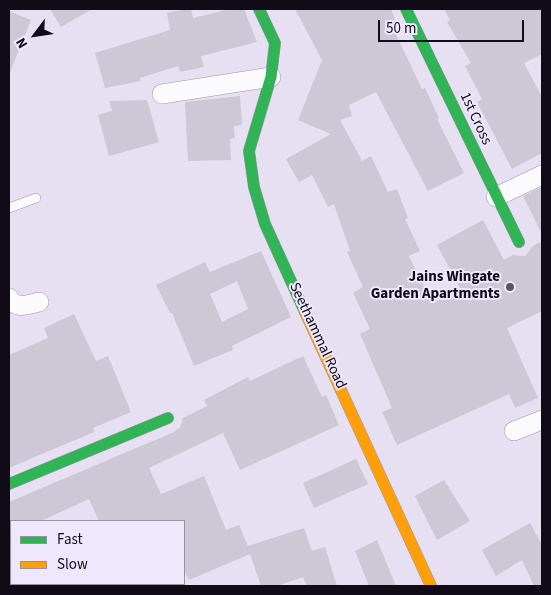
<!DOCTYPE html>
<style>
body{margin:0}
#map{position:relative;width:551px;height:595px;overflow:hidden;background:#e6e0f2;font-family:"Source Sans 3",sans-serif}
canvas{display:block}
.frame{position:absolute;inset:0;border:10px solid #100b16;pointer-events:none}
.legend{position:absolute;left:10px;top:520px;width:175px;height:65px;box-sizing:border-box;background:#efe8fd;border:1px solid #9690a1;margin:0;padding:6px 9px;list-style:none;font-size:15px;color:#100b16}
.legend li{display:flex;align-items:center;gap:10px;height:25px}
.legend b{width:25px;border:1px solid #9690a1}
.north{position:absolute;left:10px;top:10px;width:50px;height:50px;-webkit-text-stroke:4px #efe8fd;paint-order:stroke;rotate:239deg;font-size:14px;font-weight:700;line-height:20px;text-align:center;color:#100b16}
.north::after{content:'';display:block;margin:auto;width:18px;height:22px;background:#100b16;clip-path:polygon(50% 0,100% 100%,50% 72%,0 100%)}
.scale{position:absolute;left:378px;top:20px;width:146px;height:22px;box-sizing:border-box;border:2px solid #100b16;border-top:0;padding-left:6px;font-size:15px;line-height:18px;white-space:nowrap;color:#100b16;-webkit-text-stroke:4px #efe8fd;paint-order:stroke}
</style>
<div id="map">
<canvas width="551" height="595"></canvas>
<div class="frame"></div>
<ul class="legend">
<li><b style="height:6px;background:#30b455"></b>Fast</li>
<li><b style="height:6px;background:#ff9f0a"></b>Slow</li>
</ul>
<div class="north">N</div>
<div class="scale">50 m</div>
</div>
<script>
const context = document.querySelector('canvas').getContext('2d');
context.lineJoin = 'round';
function fill(path, color) {
  context.fillStyle = color;
  context.fill(path, 'evenodd');
}
function stroke(path, color, width, dash) {
  context.strokeStyle = color;
  context.lineWidth = width;
  context.lineCap = dash ? 'butt' : 'round';
  context.setLineDash(dash || []);
  context.stroke(path);
}
function write(font, color, halo, rows, align = 'center') {
  context.font = font + ' "Source Sans 3",sans-serif';
  context.lineWidth = 4;
  context.setLineDash([]);
  context.textBaseline = 'middle';
  context.strokeStyle = halo;
  context.fillStyle = color;
  for (const [text, x, y, turn = 0] of rows) {
    context.save();
    context.translate(x, y);
    context.rotate((+turn || 0) * Math.PI / 180);
    context.textAlign = isNaN(turn) ? turn : align;
    if (halo) context.strokeText(text, 0, 0);
    context.fillText(text, 0, 0);
    context.restore();
  }
}
fill(new Path2D(`
 M50 9H92L61 27Z
 M185 9H191L193 18 230 9H244L257 42 201 56 204 67 180 72 178 66 140 78 141 81 105 88 95 53 170 30 167 13Z
 M295 9H391L397 26 393 28 422 89 425 88 439 118 437 119 464 173 428 191 376 92 349 105 352 116 340 120 362 161 371 156 388 192 397 189 408 218 405 219 420 251 409 256 432 303 461 290 437 245 483 220 504 260 513 255 525 256 533 246 542 241V311L507 328 538 398 515 408 509 394 397 445 382 412 392 408 360 334 370 329 353 293 363 287 347 252 350 251 334 204 328 207 312 175 299 182 286 159 331 134 298 120 322 60Z
 M444 9H542V54L524 63 542 97V153L512 169 477 102 482 99 465 66 471 63 447 22 450 20Z
 M9 11 31 20 10 72H9Z
 M240 96 242 123 241 125 234 126 235 138 230 139 231 160 188 161 185 102Z
 M147 100 159 142 109 156 98 115 112 111 109 101Z
 M542 187V234L523 196Z
 M261 251 291 317 232 346 233 350 194 366 172 313H170L156 285 205 262 210 272ZM237 281 248 309 222 322 210 294Z
 M74 314 96 361 108 356 131 412 93 428 94 432 9 468V355L48 338 44 328Z
 M303 356 322 397 326 395 339 425 240 470 223 433 149 468 161 494 204 476 226 530 239 525 248 546 304 528 312 551 325 547 337 586H307L303 577 277 586H261L250 554 189 580 184 569V521H99L89 499 41 521H9V502L174 432 180 427 183 418 207 406 204 400 248 377 250 381Z
 M356 459 368 484 314 508 303 483Z
 M444 480 470 521 437 540 415 496Z
 M530 523 542 545V586H534L522 560 496 576 482 550Z
 M377 540 396 586H369L355 551Z`), '#ccc8d5');
const lane = new Path2D(`
 M9 208 36 198`);
const street = new Path2D(`
 M162 94 271 77
 M496 197 542 175
 M9 298C16 310 27 305 39 302
 M514 431 542 420
 M128 584 136 586`);
const fast = new Path2D(`
 M259 9 275 43 271 77 249 151 254 187 265 224 305 312
 M406 9 519 242
 M9 484 168 418`);
const slow = new Path2D(`
 M305 312 431 586`);
stroke(lane, '#9c97a6', 10);
stroke(street, '#9c97a6', 20);
stroke(fast, '#9c97a6', 12);
stroke(slow, '#9c97a6', 12);
stroke(lane, '#fbfafd', 9);
stroke(street, '#fbfafd', 19);
stroke(fast, '#30b455', 11);
stroke(slow, '#ff9f0a', 11);
for (const [x, y, r, color] of [
 [510,287,5,"#5b5663"]
]) {
  const dot = new Path2D();
  dot.arc(x, y, r, 0, 2 * Math.PI);
  context.fillStyle = color;
  context.fill(dot);
  stroke(dot, '#efe8fd', 2);
}
write('15px', '#100b16', '#efe8fd', [
 ["1st Cross",475,119,65],
 ["Seethammal Road",317,336,65]
]);
write('bold 15px', '#100b16', '#efe8fd', [
 ["Jains Wingate",500,278],
 ["Garden Apartments",500,295]
], 'right');
</script>
